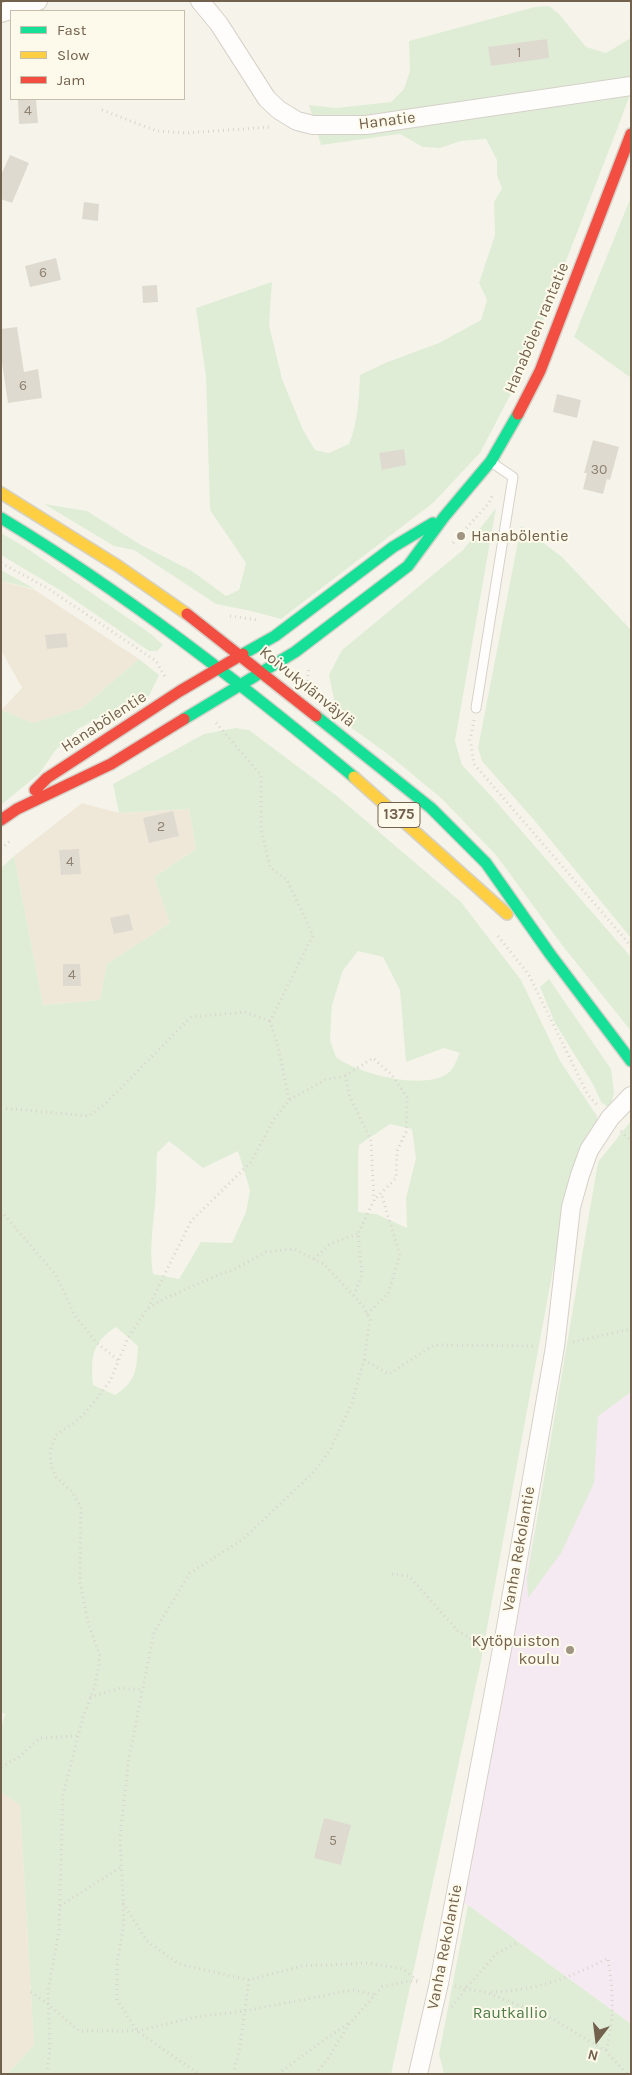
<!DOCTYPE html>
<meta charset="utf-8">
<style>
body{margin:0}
#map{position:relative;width:632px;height:2075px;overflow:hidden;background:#f6f4ea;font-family:Karla,sans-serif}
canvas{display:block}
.frame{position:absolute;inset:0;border:2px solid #72614c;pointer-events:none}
.legend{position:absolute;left:10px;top:10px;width:175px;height:90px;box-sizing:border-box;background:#fefaeb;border:1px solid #c6bdab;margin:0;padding:6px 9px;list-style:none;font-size:15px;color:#72614c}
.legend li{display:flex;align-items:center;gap:10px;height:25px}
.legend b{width:25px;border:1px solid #c6bdab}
.north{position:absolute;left:572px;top:2015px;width:50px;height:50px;-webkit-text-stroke:4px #fefaeb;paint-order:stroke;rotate:195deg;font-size:14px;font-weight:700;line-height:20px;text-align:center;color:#72614c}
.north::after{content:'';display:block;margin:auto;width:18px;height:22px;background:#72614c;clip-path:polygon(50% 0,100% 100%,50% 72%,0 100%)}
</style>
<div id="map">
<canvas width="632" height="2075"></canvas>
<div class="frame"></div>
<ul class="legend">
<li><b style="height:6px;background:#16e098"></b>Fast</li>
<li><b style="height:6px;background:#ffcf43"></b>Slow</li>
<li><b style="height:6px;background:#f24e42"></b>Jam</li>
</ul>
<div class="north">N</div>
</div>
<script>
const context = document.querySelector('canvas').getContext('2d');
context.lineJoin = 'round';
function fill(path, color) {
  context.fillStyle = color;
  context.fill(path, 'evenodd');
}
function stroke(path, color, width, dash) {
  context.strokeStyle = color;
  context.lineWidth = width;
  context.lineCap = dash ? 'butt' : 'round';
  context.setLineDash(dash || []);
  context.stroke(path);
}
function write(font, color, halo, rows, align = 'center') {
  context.font = font + ' Karla,sans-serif';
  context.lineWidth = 4;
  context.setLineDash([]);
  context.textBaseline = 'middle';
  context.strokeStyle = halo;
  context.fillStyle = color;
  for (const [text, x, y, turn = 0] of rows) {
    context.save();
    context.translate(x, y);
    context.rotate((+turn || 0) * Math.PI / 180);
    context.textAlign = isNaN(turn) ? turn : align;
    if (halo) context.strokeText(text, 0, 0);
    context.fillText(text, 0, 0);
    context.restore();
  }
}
fill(new Path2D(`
 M1 581 35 590 139 659 82 708 33 723 1 710 22 688 1 650Z
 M82 803 119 813 189 809 196 849 154 877 170 923 107 964 100 1000 43 1005 14 856Z
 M1 1792 20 1805 34 2045 7 2074H1Z`), '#efe8d8');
fill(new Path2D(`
 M631 1365V2024L468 1905 458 1901 562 1399Z`), '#f5eaf1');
fill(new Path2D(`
 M549 6 559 14 586 47 606 53 631 38V92L616 132 542 323 514 388 480 453 433 503 281 619 251 611 216 604 134 550 114 546 44 504 87 511 141 545 192 571 226 596 239 590 246 563 210 510 206 376 196 308 272 282 269 325 282 379 303 430 315 450 329 453 349 444C358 422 359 398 360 375L385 363 439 343 481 320 487 300 479 283 495 235 494 202 502 189 497 175V160L486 139 461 141 440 148 423 147 400 134 321 145 309 105 336 108 391 102 404 89 410 71 409 41 535 7Z
 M631 197V378L574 337Z
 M496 508 455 741 462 765 493 798 631 957V1031L562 945 496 855 441 798 389 755 338 718 329 675 342 650 463 550Z
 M521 526 562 557 631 630V938L534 820 482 761 478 748Z
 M1 533 28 549 151 634 163 645 157 651H149L63 592 1 555Z
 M1 570 35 589 1 581Z
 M139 659 159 675 149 696 104 715 78 729 55 751 39 774 1 805V710L33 723 82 708Z
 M235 728 249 730 337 796 461 902 521 980 560 1061 597 1116V1120L570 1177 480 1666 391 2074H7L34 2045 20 1805 1 1792V1728L5 1714 1 1712V868L14 856 43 1005 100 1000 107 964 170 923 154 877 196 849 189 809 119 813 113 784 204 734ZM358 951 383 957 400 990 406 1062 444 1048 460 1053C457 1059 453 1070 448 1073 424 1091 358 1074 336 1057L330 1040 332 1005 343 970ZM390 1124 412 1129 416 1158 406 1198 407 1228 376 1214 358 1212C359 1189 357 1167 359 1145ZM169 1141 203 1168 238 1151 250 1190 246 1212 232 1243 201 1242 179 1279 153 1274C149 1250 153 1227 155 1204 157 1187 156 1169 157 1153ZM116 1327 138 1346C136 1370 137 1381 115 1395L93 1385C91 1358 91 1343 116 1327Z
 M549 979 611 1069 614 1092 611 1106 608 1107 601 1102 594 1086 555 1023 540 987Z
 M631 1121V1392L598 1416 594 1483 561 1553 528 1598 527 1578 598 1162Z
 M468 1905 631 2024V2074H444L439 2054Z`), '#dfedd6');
fill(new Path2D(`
 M547 39 549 58 491 66 488 47Z
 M36 99 38 123 19 124 18 100Z
 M10 155 29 163 12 203 1 199V175Z
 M84 202 99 204 98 221 82 219Z
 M56 258 61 280 30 287 25 266Z
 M157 285 158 302 143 303 142 286Z
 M17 327 24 372 38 369 42 398 8 403 1 356V329Z
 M557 394 581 400 577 418 553 412Z
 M593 440 619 447 610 480 607 479 603 494 583 489 587 473H584Z
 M404 449 406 465 382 470 379 453Z
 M66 633 68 647 47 649 45 635Z
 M173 811 179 836 149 843 143 818Z
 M79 849 81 874 61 875 59 850Z
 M129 914 133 930 114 934 110 918Z
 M63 964H80L81 986H63Z
 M324 1818 351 1825 341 1865 314 1858Z`), '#dfdad0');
const lane = new Path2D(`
 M476 708 513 477 491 462`);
const street = new Path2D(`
 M200 1 219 24 267 99 279 110 297 121 313 125H366L631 86
 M1 13 38 1
 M418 2074 439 1983 505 1633 555 1347 571 1207 580 1175 589 1150 610 1118 631 1096`);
const fast = new Path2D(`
 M1 518C124 592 243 685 354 777
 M243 654 275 636 393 547 433 523
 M316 716 431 808 486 863 550 954 631 1061
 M184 719 295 652 408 566 444 517 491 461 518 414`);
const slow = new Path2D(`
 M1 493 118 566 187 614
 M354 777 507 914`);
const jam = new Path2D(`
 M518 414 540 371 631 134
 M187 614 316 716
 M35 790 47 778 180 691 243 654
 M1 820 17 809 111 764 184 719`);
stroke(lane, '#d5d1c8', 11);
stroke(street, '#d5d1c8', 20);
stroke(fast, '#d5d1c8', 14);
stroke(slow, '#d5d1c8', 14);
stroke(jam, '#d5d1c8', 14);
stroke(new Path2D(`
 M102 110 157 131 186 133 271 127
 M453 543 489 503 493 494
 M1 563 49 589 156 661 165 677
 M230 616 258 620
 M307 681 309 668
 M474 720 470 740 474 764 631 946
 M216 723 261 775V829L270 867 287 880 313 935 270 1021 278 1046 289 1100
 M1 849 11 840
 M498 936 529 975 588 1095 598 1106
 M345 1076 373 1058 391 1074 407 1097 406 1132 397 1151 396 1178 374 1200
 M1 1108 89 1116 106 1103 191 1017 245 1012 270 1021
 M621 1131 631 1141
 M1 1211 56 1275 75 1316 97 1343 118 1360
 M314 1259 330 1244 358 1234
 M148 1308 191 1221 251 1162 274 1119 289 1100 325 1080 345 1076 350 1097 371 1141 374 1200 358 1234 362 1275 354 1295
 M367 1314 388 1294 400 1255 381 1193
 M573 1342 631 1329
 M364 1360 389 1374 434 1345 537 1346
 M392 1574 409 1576 458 1631 485 1647
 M90 1697 121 1688 142 1690
 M1 1767 19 1757 40 1738 78 1736
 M123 1903 147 1941 179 1964 249 1980 302 1966 368 1963 403 1969 418 1981
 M60 1906 121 1867
 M455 1986 488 1993 551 2018 606 2051 627 2074
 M31 1992 48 2004 79 2031H137L196 2017 244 2011 353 1990 375 1995
 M491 1992C533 1991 571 1978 608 1958 613 1993 615 2017 606 2051
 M452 2007 466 1988 496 1954 518 1942
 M47 2074 50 2048 48 1990 59 1931 63 1795 83 1717 96 1683 100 1656 88 1623 80 1582 81 1507 72 1492 56 1477 51 1465 50 1451 56 1435 78 1420 91 1406 110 1381 128 1338 147 1309 166 1298 220 1274 233 1270 266 1252 294 1249 324 1264 364 1307 370 1320 364 1360 352 1403 330 1450 314 1472 242 1540 190 1573 154 1632 129 1757 120 1836 124 1922 117 1964V2000L137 2031 199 2074
 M233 2074 239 2052 249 1980
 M278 2074 328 2037 349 2023
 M315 2074 327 2060 350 2023 382 1987 408 1981 421 1982`), '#d9d4ce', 3, [1, 4]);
stroke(lane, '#fefdfc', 9);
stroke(street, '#fefdfc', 18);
stroke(fast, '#16e098', 11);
stroke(slow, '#ffcf43', 11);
stroke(jam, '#f24e42', 11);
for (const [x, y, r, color] of [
 [461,536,5,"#a09483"],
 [570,1650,5,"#a09483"]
]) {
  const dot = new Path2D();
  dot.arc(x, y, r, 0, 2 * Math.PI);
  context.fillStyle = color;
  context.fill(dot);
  stroke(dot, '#fefaeb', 2);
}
write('14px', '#908270', null, [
 ["1",519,53],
 ["4",28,111],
 ["6",43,273],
 ["6",23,386],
 ["30",599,470],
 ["2",161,827],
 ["4",70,862],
 ["4",72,975],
 ["5",333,1841]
]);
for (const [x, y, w] of [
 [399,815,42]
]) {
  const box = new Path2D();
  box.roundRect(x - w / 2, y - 12.5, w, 25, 4);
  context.fillStyle = '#fefaeb';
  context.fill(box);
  stroke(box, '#72614c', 1);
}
write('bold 15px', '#72614c', null, [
 ["1375",399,815]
]);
write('16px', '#72614c', '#fefaeb', [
 ["Hanatie",387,121,-7],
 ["Hanabölen rantatie",537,328,-67],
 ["Koivukylänväylä",307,687,39],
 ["Hanabölentie",104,722,-33],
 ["Vanha Rekolantie",519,1549,-80],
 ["Vanha Rekolantie",445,1947,-79]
]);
write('16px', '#72614c', '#fefaeb', [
 ["Hanabölentie",471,536],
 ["Kytöpuiston",560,1641,"right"],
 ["koulu",560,1659,"right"]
], 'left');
write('16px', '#4d7d48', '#fefaeb', [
 ["Rautkallio",510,2013]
]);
</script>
